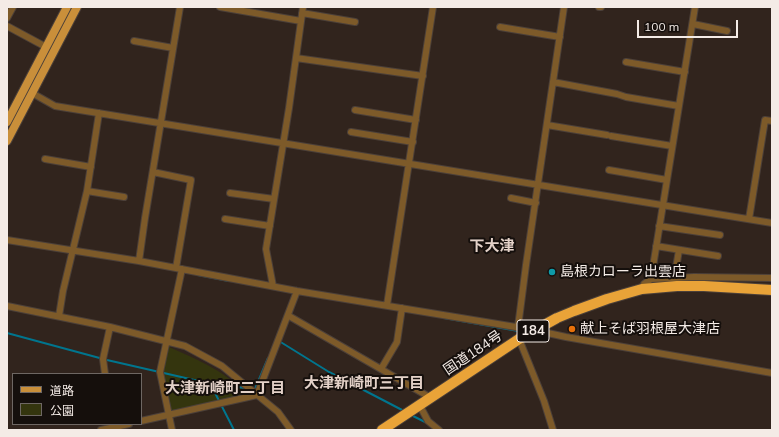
<!DOCTYPE html>
<meta charset="utf-8">
<style>
body{margin:0}
#map{position:relative;width:779px;height:437px;overflow:hidden;background:#31241d;font-family:Mulish,"Noto Sans JP",sans-serif}
canvas{display:block}
.frame{position:absolute;inset:0;border:8px solid #f4ebe6;pointer-events:none}
.legend{position:absolute;left:12px;top:373px;width:130px;height:52px;box-sizing:border-box;background:#150f0c;border:1px solid #6e6763;margin:0;padding:5px 7px;list-style:none;font-size:12px;color:#f4ebe6}
.legend li{display:flex;align-items:center;gap:8px;height:20px}
.legend b{width:20px;border:1px solid #6e6763}
.scale{position:absolute;left:637px;top:20px;width:101px;height:18px;box-sizing:border-box;border:2px solid #f4ebe6;border-top:0;padding-left:5px;font-size:12px;line-height:14px;white-space:nowrap;color:#f4ebe6;-webkit-text-stroke:3px #150f0c;paint-order:stroke}
</style>
<div id="map">
<canvas width="779" height="437"></canvas>
<div class="frame"></div>
<ul class="legend">
<li><b style="height:5px;background:#c98f3a"></b>道路</li>
<li><b style="height:11px;background:#34350e"></b>公園</li>
</ul>
<div class="scale">100 m</div>
</div>
<script>
const context = document.querySelector('canvas').getContext('2d');
context.lineJoin = 'round';
function fill(path, color) {
  context.fillStyle = color;
  context.fill(path, 'evenodd');
}
function stroke(path, color, width, dash) {
  context.strokeStyle = color;
  context.lineWidth = width;
  context.lineCap = dash ? 'butt' : 'round';
  context.setLineDash(dash || []);
  context.stroke(path);
}
function write(font, color, halo, rows, align = 'center') {
  context.font = font + ' Mulish,"Noto Sans JP",sans-serif';
  context.lineWidth = 4;
  context.setLineDash([]);
  context.textBaseline = 'middle';
  context.strokeStyle = halo;
  context.fillStyle = color;
  for (const [text, x, y, turn = 0] of rows) {
    context.save();
    context.translate(x, y);
    context.rotate((+turn || 0) * Math.PI / 180);
    context.textAlign = isNaN(turn) ? turn : align;
    if (halo) context.strokeText(text, 0, 0);
    context.fillText(text, 0, 0);
    context.restore();
  }
}
fill(new Path2D(`
 M169 347C196 359 223 370 245 392L244 395 172 411 170 409 163 373Z`), '#34350e');
stroke(new Path2D(`
 M198 275 229 281
 M444 318 524 332
 M7 333 107 360 203 382 213 389 234 430
 M537 334 550 336
 M279 341 329 372 404 411
 M203 382 245 388
 M253 389H255L268 358
 M411 415 427 423`), '#00758e', 2);
const minor = new Path2D(`
 M220 7 301 21
 M599 7H601
 M302 13 355 22
 M7 18 13 7
 M693 24 727 31
 M7 26 46 47
 M500 27 560 37
 M134 41 173 48
 M296 58 423 76
 M626 62 685 72
 M553 82 617 94 626 97 679 106
 M32 93 55 106 772 223
 M355 110 416 120
 M547 125 607 135
 M351 132 413 142
 M611 136 672 146
 M45 159 91 167
 M609 170 667 180
 M153 172 191 180 176 268
 M87 191 124 197
 M230 193 274 199
 M511 198 536 203
 M225 219 270 226
 M749 219 765 120 772 121
 M659 226 720 235
 M7 240 139 261 297 291 534 330 566 337 772 373
 M656 246 718 256
 M139 261 145 218 180 7
 M675 274 679 250
 M651 279 694 277 772 278
 M273 286 266 249 289 108 303 7
 M642 289 644 284 651 279 695 7
 M387 305 433 7
 M7 306 110 327 185 346 222 366 278 412 291 430
 M59 316 63 291 87 191 99 113
 M289 316 431 398
 M518 327 526 265 564 7
 M519 339 544 401 553 430
 M381 369 397 342 402 308
 M105 374 103 359 110 327
 M257 395 297 291
 M420 406 428 421 439 430
 M141 421 257 395
 M101 430 129 424
 M172 430 160 372 182 269`);
const major = new Path2D(`
 M7 122 67 7
 M7 141 77 7`);
const highway = new Path2D(`
 M382 430 519 339 557 318 574 311 607 299 642 289 677 286H704L772 290`);
stroke(minor, '#4c4039', 8);
stroke(major, '#4c4039', 10);
stroke(highway, '#4c4039', 12);
stroke(minor, '#7d5a29', 6);
stroke(major, '#c98f3a', 8);
stroke(highway, '#e9a338', 10);
for (const [x, y, r, color] of [
 [552,272,4,"#0f9aa8"],
 [572,329,4,"#e8710a"]
]) {
  const dot = new Path2D();
  dot.arc(x, y, r, 0, 2 * Math.PI);
  context.fillStyle = color;
  context.fill(dot);
  stroke(dot, '#150f0c', 1.5);
}
for (const [x, y, w] of [
 [533,331,32]
]) {
  const box = new Path2D();
  box.roundRect(x - w / 2, y - 11, w, 22, 3);
  context.fillStyle = '#150f0c';
  context.fill(box);
  stroke(box, '#f4ebe6', 1);
}
write('bold 13px', '#f4ebe6', null, [
 ["184",533,331]
]);
write('14px', '#f4ebe6', '#150f0c', [
 ["島根カローラ出雲店",560,272],
 ["献上そば羽根屋大津店",580,329]
], 'left');
write('14px', '#f4ebe6', '#150f0c', [
 ["国道184号",473,353,-34]
]);
write('bold 15px', '#e3d1c8', '#150f0c', [
 ["下大津",492,246],
 ["大津新崎町三丁目",364,383],
 ["大津新崎町二丁目",225,388]
]);
</script>
